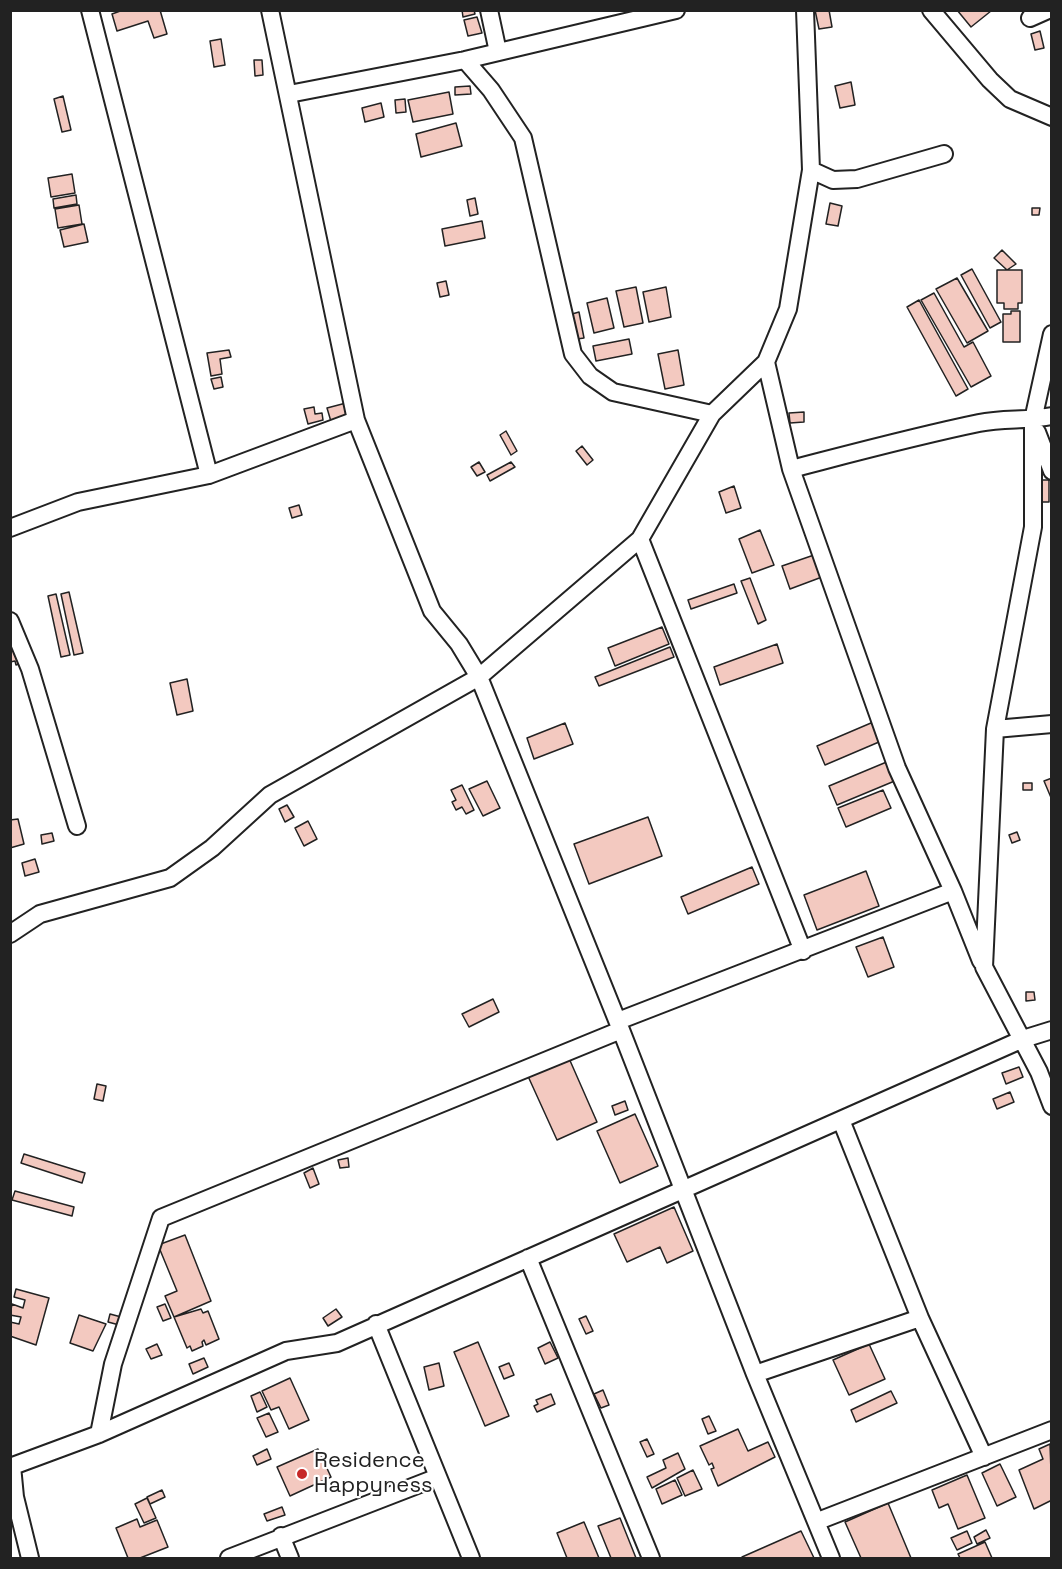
<!DOCTYPE html>
<style>
body{margin:0}
#map{position:relative;width:1062px;height:1569px;overflow:hidden;background:#fff;font-family:"Space Grotesk",sans-serif}
canvas{display:block}
.frame{position:absolute;inset:0;border:12px solid #222;pointer-events:none}
</style>
<div id="map">
<canvas width="1062" height="1569"></canvas>
<div class="frame"></div>
</div>
<script>
const context = document.querySelector('canvas').getContext('2d');
context.lineJoin = 'round';
function fill(path, color) {
  context.fillStyle = color;
  context.fill(path, 'evenodd');
}
function stroke(path, color, width, dash) {
  context.strokeStyle = color;
  context.lineWidth = width;
  context.lineCap = dash ? 'butt' : 'round';
  context.setLineDash(dash || []);
  context.stroke(path);
}
function write(font, color, halo, rows, align = 'center') {
  context.font = font + ' "Space Grotesk",sans-serif';
  context.lineWidth = 4.5;
  context.setLineDash([]);
  context.textBaseline = 'middle';
  context.strokeStyle = halo;
  context.fillStyle = color;
  for (const [text, x, y, turn = 0] of rows) {
    context.save();
    context.translate(x, y);
    context.rotate((+turn || 0) * Math.PI / 180);
    context.textAlign = isNaN(turn) ? turn : align;
    if (halo) context.strokeText(text, 0, 0);
    context.fillText(text, 0, 0);
    context.restore();
  }
}
const building = new Path2D(`
 M123 10H160L167 34 154 38 148 21 117 31 112 14Z
 M462 10H474L475 14 463 17Z
 M815 10H829L832 27 819 29Z
 M957 10H991V11L971 27Z
 M477 17 482 33 468 36 464 20Z
 M1040 31 1044 48 1035 50 1031 34Z
 M221 39 225 65 214 67 210 41Z
 M254 60H262L263 75 255 76Z
 M851 82 855 105 840 108 835 86Z
 M470 86 471 94 455 95V87Z
 M449 92 453 114 413 122 408 100Z
 M63 96 71 130 62 132 54 99Z
 M405 99 406 112 396 113 395 100Z
 M381 103 384 117 365 122 362 108Z
 M456 123 462 146 421 157 416 134Z
 M72 174 75 193 51 197 48 178Z
 M76 195 77 204 54 208 53 199Z
 M475 198 478 214 470 216 467 200Z
 M830 203 842 206 838 226 826 224Z
 M79 205 82 224 58 228 55 209Z
 M1032 208H1040L1039 215H1032Z
 M482 221 485 238 445 246 442 229Z
 M84 224 88 242 64 247 60 230Z
 M1002 250 1016 264 1007 270 994 258Z
 M972 269 1001 322 990 328 961 275Z
 M997 270H1022V303H1018V309H1004V303H997Z
 M957 278 988 331 967 343 936 289Z
 M446 281 449 295 440 297 437 283Z
 M636 287 643 323 624 327 616 291Z
 M666 287 671 317 649 322 643 292Z
 M934 293 964 347 973 342 991 376 971 387 921 300Z
 M607 298 614 328 594 333 587 303Z
 M919 300 968 389 956 396 907 307Z
 M1011 311H1020V342H1003V314H1011Z
 M579 312 584 338 577 339 572 314Z
 M629 339 632 354 596 361 593 346Z
 M229 350 231 357 220 359 222 374 211 376 207 353Z
 M678 350 684 385 665 389 658 354Z
 M221 377 223 387 214 389 211 379Z
 M346 403 350 420 332 425 327 408Z
 M314 407 315 414 322 413 323 420 308 424 304 409Z
 M804 412V422L790 423 789 413Z
 M506 431 517 451 511 455 500 435Z
 M582 446 593 460 587 465 576 451Z
 M479 462 485 472 477 476 471 467Z
 M511 462 515 467 490 481 487 475Z
 M1041 480H1049V502H1041Z
 M734 486 741 508 726 513 719 492Z
 M299 505 302 515 292 518 289 508Z
 M760 530 774 565 752 573 739 539Z
 M814 555 822 577 790 589 782 566Z
 M750 578 766 620 758 624 741 581Z
 M734 584 737 593 691 609 688 600Z
 M69 592 83 653 74 655 61 594Z
 M56 594 70 655 61 657 48 596Z
 M662 627 669 644 615 666 608 648Z
 M10 642 21 663 16 665 15 661 10 662Z
 M777 644 783 663 720 685 714 667Z
 M670 647 674 657 599 686 595 677Z
 M187 679 193 711 177 715 170 683Z
 M878 720 886 739 825 765 817 746Z
 M565 723 573 744 534 759 527 738Z
 M889 761 897 780 837 805 829 786Z
 M1052 778V800L1044 781Z
 M487 781 500 808 483 816 469 789Z
 M1023 783H1032V790H1023Z
 M462 785 474 810 466 814 462 807 456 810 452 802 456 800 451 790Z
 M883 790 891 808 846 827 838 808Z
 M287 805 294 817 285 822 279 809Z
 M648 817 662 856 589 884 574 844Z
 M18 819 24 844 10 848V820Z
 M308 821 317 839 304 846 295 828Z
 M1017 832 1020 840 1012 843 1009 835Z
 M52 833 54 841 42 844 41 835Z
 M35 859 39 872 25 876 22 863Z
 M752 867 759 884 688 914 681 897Z
 M866 871 879 906 817 930 804 895Z
 M883 937 894 967 868 977 856 947Z
 M1026 992H1034L1035 1000 1026 1001Z
 M493 999 499 1012 469 1027 462 1014Z
 M568 1056 597 1122 557 1140 527 1074Z
 M1019 1067 1023 1077 1006 1084 1002 1073Z
 M97 1084 106 1086 103 1101 94 1099Z
 M1010 1092 1014 1102 997 1109 993 1099Z
 M625 1101 628 1110 615 1115 612 1106Z
 M635 1114 658 1166 620 1183 597 1131Z
 M24 1154 85 1173 82 1183 21 1163Z
 M348 1158 349 1167 340 1168 338 1160Z
 M313 1168 319 1184 310 1188 304 1173Z
 M15 1191 74 1207 72 1216 12 1200Z
 M674 1207 693 1251 667 1263 660 1247 627 1262 614 1234Z
 M185 1235 211 1301 174 1317 165 1296 177 1291 158 1245Z
 M16 1289 49 1298 36 1345 10 1336V1322L19 1324 21 1317 10 1315 12 1304 23 1308 25 1300 14 1297Z
 M165 1304 171 1318 163 1321 157 1307Z
 M201 1309 203 1313 208 1311 219 1339 206 1345 204 1340 202 1342 203 1346 192 1351 190 1346 187 1348 174 1317Z
 M336 1309 342 1317 328 1326 323 1318Z
 M110 1314 125 1318 123 1326 108 1322Z
 M79 1315 106 1324 93 1351 70 1343Z
 M586 1316 593 1331 586 1334 579 1319Z
 M478 1342 509 1416 485 1426 454 1352Z
 M550 1342 558 1358 545 1364 538 1348Z
 M157 1344 162 1355 151 1359 146 1349Z
 M869 1344 885 1379 849 1395 833 1360Z
 M204 1358 208 1367 193 1374 189 1364Z
 M439 1363 444 1386 429 1390 424 1367Z
 M509 1363 514 1375 504 1379 499 1367Z
 M290 1378 309 1420 289 1429 279 1407 271 1410 262 1391Z
 M603 1390 609 1405 601 1408 594 1394Z
 M891 1391 897 1403 856 1422 851 1410Z
 M260 1392 267 1407 257 1412 251 1396Z
 M551 1394 555 1404 537 1412 534 1406 538 1404 536 1400Z
 M269 1413 278 1432 266 1437 257 1418Z
 M709 1416 716 1431 708 1434 702 1419Z
 M738 1429 748 1451 768 1442 775 1457 718 1486 711 1469 714 1468 712 1463 709 1465 700 1446Z
 M647 1439 654 1454 647 1457 640 1442Z
 M1050 1444 1052 1500 1034 1509 1019 1470 1043 1459 1039 1449Z
 M267 1449 271 1459 257 1465 253 1456Z
 M318 1449 331 1477 290 1496 277 1467Z
 M678 1453 685 1469 652 1488 647 1477 666 1468 663 1460Z
 M1000 1464 1016 1497 997 1506 982 1473Z
 M693 1470 702 1489 685 1496 677 1478Z
 M967 1475 985 1518 958 1529 948 1504 939 1508 932 1490Z
 M675 1480 682 1495 662 1504 656 1489Z
 M162 1490 165 1497 150 1504 147 1497Z
 M147 1498 156 1518 144 1523 135 1504Z
 M888 1503 911 1558H861L845 1522Z
 M282 1507 285 1515 267 1521 264 1514Z
 M620 1518 636 1558H611L598 1526Z
 M137 1519 140 1527 157 1520 168 1547 140 1558H128L116 1528Z
 M584 1522 599 1558H567L557 1533Z
 M986 1530 990 1538 977 1544 974 1537Z
 M801 1531 814 1558H743L742 1557Z
 M967 1531 972 1543 957 1550 951 1538Z
 M985 1542 992 1558H960L958 1554Z`);
fill(building, '#f3c9c0');
stroke(building, '#222', 1.5);
const minor = new Path2D(`
 M90 10 209 475
 M270 10 356 420 432 611 459 644 479 677 621 1030 755 1374 831 1558
 M489 10 498 52
 M931 10 990 80 1010 99 1052 117
 M1030 18 1048 10
 M465 60 491 90 523 138 573 354 590 376 613 392 712 414
 M289 94 465 60 676 10
 M811 170 833 180 857 179 944 154
 M1052 334 1033 420V527L995 729 984 967 1039 1072 1052 1106
 M766 362 791 469 897 768 953 891
 M1037 432 1052 471
 M791 469C853 453 916 436 979 423 1004 418 1027 421 1052 416
 M10 528 78 502 209 475 356 420
 M640 539 803 951
 M10 621 30 669 77 826
 M995 729 1052 724
 M10 934 40 914 170 878 212 848 270 795 479 677 640 539 712 414 766 362 788 309 811 170 805 10
 M618 1021 953 891 981 961
 M841 1120 920 1318
 M528 1258 651 1558
 M376 1324 471 1558
 M755 1374 920 1318 984 1457
 M99 1434 113 1364 161 1218 621 1030
 M12 1466 15 1497 30 1558
 M10 1467 99 1434 286 1351 337 1343 1023 1039 1052 1030
 M818 1521 1052 1430
 M281 1536 290 1558
 M229 1558 438 1477`);
stroke(minor, '#222', 20);
stroke(minor, '#fff', 16);
for (const [x, y, r, color] of [
 [302,1474,6,"#c62828"]
]) {
  const dot = new Path2D();
  dot.arc(x, y, r, 0, 2 * Math.PI);
  context.fillStyle = color;
  context.fill(dot);
  stroke(dot, '#fff', 2);
}
write('22px', '#222', '#fff', [
 ["Residence",314,1461],
 ["Happyness",314,1486]
], 'left');
</script>
